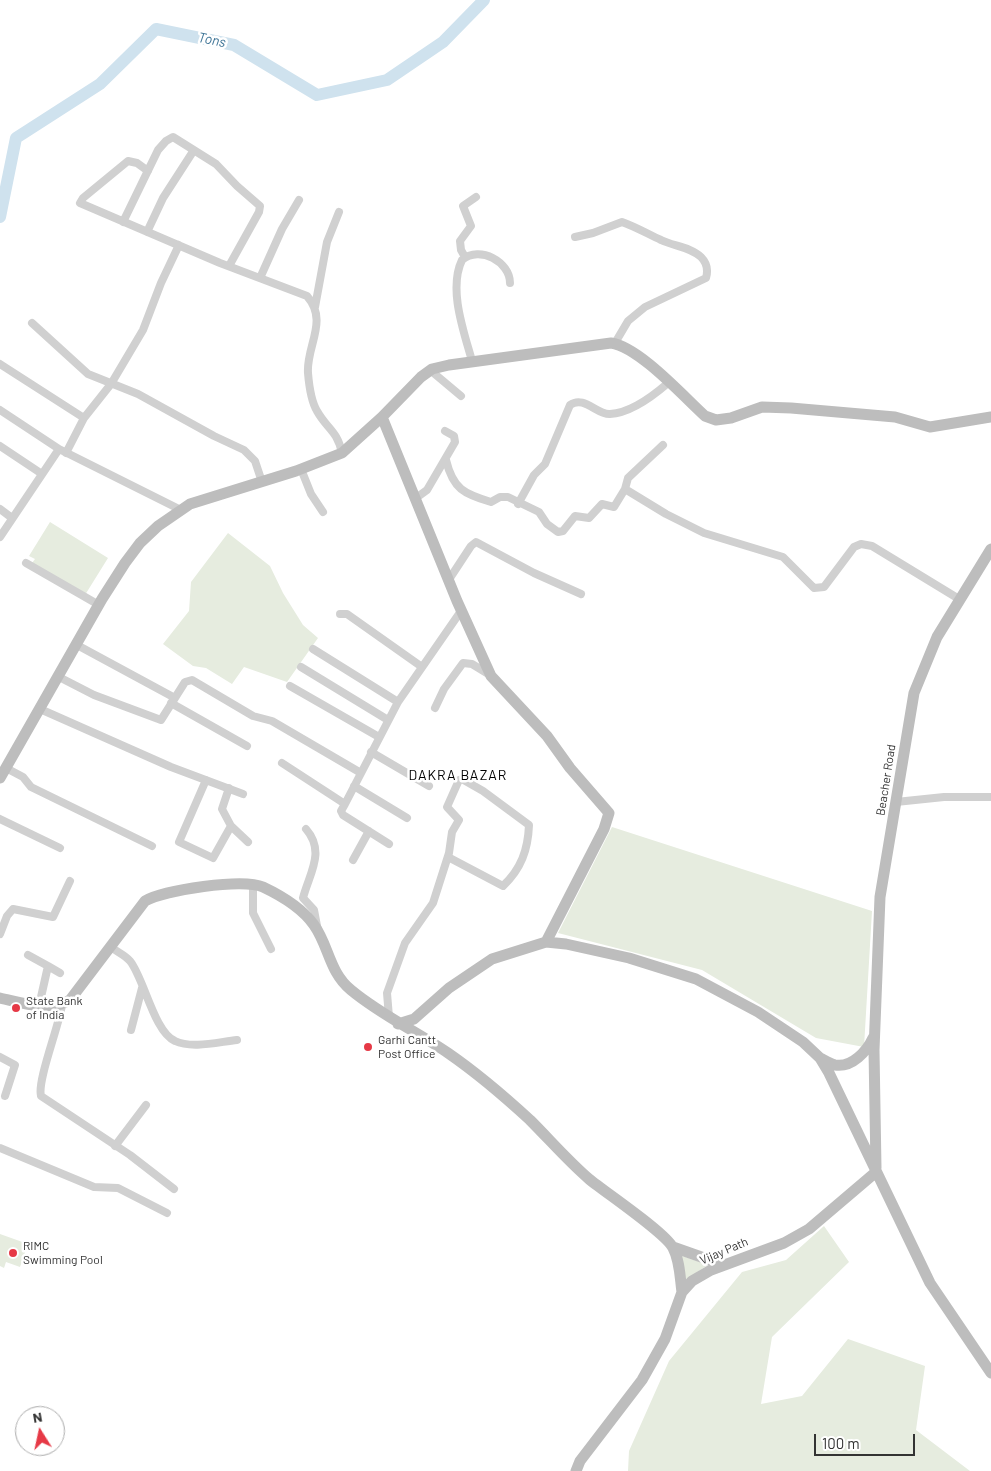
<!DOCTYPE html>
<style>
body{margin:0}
#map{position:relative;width:991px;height:1471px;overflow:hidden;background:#fff;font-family:Barlow,sans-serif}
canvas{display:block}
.north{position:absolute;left:15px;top:1406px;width:50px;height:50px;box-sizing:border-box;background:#fff;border:1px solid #adadad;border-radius:50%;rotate:350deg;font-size:14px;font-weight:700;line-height:20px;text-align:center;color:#333}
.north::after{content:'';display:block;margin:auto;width:18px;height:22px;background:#e63946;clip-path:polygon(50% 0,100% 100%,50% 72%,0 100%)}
.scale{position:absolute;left:814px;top:1434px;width:101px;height:22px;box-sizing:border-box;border:2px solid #333;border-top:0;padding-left:6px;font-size:15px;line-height:18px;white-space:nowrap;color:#333;-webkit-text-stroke:4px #fff;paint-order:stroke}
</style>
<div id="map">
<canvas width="991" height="1471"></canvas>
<div class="north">N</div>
<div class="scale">100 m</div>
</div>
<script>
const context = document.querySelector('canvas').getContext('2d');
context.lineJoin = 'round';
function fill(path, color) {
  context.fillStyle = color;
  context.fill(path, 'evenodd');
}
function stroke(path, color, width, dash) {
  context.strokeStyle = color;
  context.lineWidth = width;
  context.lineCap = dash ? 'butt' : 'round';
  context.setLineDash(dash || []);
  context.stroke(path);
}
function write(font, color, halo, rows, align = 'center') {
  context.font = font + ' Barlow,sans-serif';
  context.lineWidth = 5;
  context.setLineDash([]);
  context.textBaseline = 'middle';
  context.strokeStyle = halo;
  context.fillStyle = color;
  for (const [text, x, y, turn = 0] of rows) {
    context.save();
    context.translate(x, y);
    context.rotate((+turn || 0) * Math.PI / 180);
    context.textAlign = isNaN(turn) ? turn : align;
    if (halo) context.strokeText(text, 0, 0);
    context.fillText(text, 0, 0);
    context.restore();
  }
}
fill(new Path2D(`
 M50 522 108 558 85 595 32 563 35 559 29 556Z
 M228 533 270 566 283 593 303 625 318 638 287 682 244 667 232 684 206 668 193 666 163 644 189 611 191 582Z
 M612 827 872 911 864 1047 816 1038 702 970 558 933Z
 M824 1226 849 1262 772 1337 761 1404 802 1396 848 1339 925 1366 916 1430 970 1471H628L629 1451 669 1361 742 1272 786 1260Z
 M0 1234 28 1244 20 1267 6 1262 4 1268 0 1266Z
 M680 1255 708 1265 685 1280Z`), '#e6ecdf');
stroke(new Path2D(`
 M0 217 16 138 100 84 156 29 234 45 317 95 387 80 443 42 484 0`), '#cfe2ee', 12);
stroke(new Path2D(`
 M148 171 137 163 128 161 83 198 80 203 220 263 307 296C329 321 306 346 308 373 309 385 311 401 317 411 327 429 337 430 342 453
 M123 222 158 150 166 141 173 137 216 164 237 186 260 206 259 212 229 266
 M147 232 163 198 194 150
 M575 237 593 233 622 222C636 227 648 234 661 240 673 246 691 247 701 257 707 263 708 271 706 278L645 307 628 321 615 343
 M465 257 461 250 460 241 471 226 463 206 476 197
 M260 278 282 229 299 200
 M315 307 327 242 339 212
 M32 323 88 374 138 394 214 436 244 450 255 461 262 482
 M472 361C464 332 448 289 462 260 480 245 510 262 510 283
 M0 364 84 418
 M430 370 461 396
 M0 410 59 449 179 509
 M0 446 42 474
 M66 453 84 418 111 384 143 330 161 283 179 245
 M446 460C453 489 464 494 491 502L500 497H508L539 512 547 524 558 532 563 531 575 516 589 518 602 504 614 507 625 489 666 514 704 533 783 557 814 588 824 587 854 547 861 544 872 546 959 599
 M301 469 311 494 323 512
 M625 489 628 478 663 445
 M416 498 427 490 455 442 454 436 445 431
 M518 504 534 475 545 464 570 405C584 395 597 415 610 414 631 413 653 396 668 383
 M0 509 12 518
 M0 537 59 449
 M26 563 99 605
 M448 581 471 546 476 542 534 573 581 594
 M340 614H347L422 667
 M77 645 175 698
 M313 649 398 702
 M301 667 388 720
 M59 677 94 695 161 720 185 682 192 680 253 716 272 721 361 773
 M290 686 379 737
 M171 703 247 746
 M435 708 444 689 463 663 472 664 490 675
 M40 709 171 767 243 794
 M371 752 429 786
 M282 763 345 804 398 702 461 611
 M6 768 23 777 31 787 152 846
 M206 780 179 842 213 858 231 826 222 809 229 788
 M354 786 407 818
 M896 802 944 797H991
 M345 804 341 811 343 815 389 844
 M0 819 60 848
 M231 826 248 842
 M306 829C326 852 309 874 303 898L314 910 318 931
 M353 860 369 831
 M253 884V913L271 949
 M0 934 7 916 13 909 53 917 70 881
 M111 947C117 952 125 955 130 961 144 978 154 1032 175 1041 192 1049 218 1042 237 1040
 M28 955 48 966 39 1006
 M48 966 60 973
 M62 1005C59 1026 37 1081 41 1096L130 1155 174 1189
 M389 1017 387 993 405 943 433 903 449 853 452 832 459 820 447 807 459 780 462 779 483 791 529 825C528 850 521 869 503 886L448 857
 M131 1030 142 988
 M0 1057 15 1065 5 1096
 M115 1146 146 1105
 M0 1148 94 1187 118 1188 167 1213`), '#d0d0d0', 8);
stroke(new Path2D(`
 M382 417 457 601 491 676 547 736 570 768 609 813 604 829 546 942
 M0 778 102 599 125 563 140 543 158 526 190 504 296 471 342 453 382 417 421 377 432 369 449 365 611 343C639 347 683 396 705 416L716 420 731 418 762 407 791 408 895 417 930 427 991 417
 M0 998C23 1003 49 1012 70 1000L145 901C164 890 243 878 263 887 282 896 302 908 314 925 329 946 329 972 351 990 381 1015 416 1031 448 1053 477 1073 505 1097 530 1120 550 1140 568 1161 589 1179 606 1193 666 1233 673 1248 680 1261 680 1278 682 1292
 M398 1024 414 1019 449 988 492 959 546 942 566 944 629 958 696 979 758 1012 803 1042 820 1058 829 1073 930 1283 991 1373
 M820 1058C824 1060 830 1064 835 1065 852 1068 867 1051 873 1038
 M876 1168 874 1050 880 897 914 693 937 637 991 549
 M673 1247 724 1265
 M576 1471 580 1461 642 1380 665 1339 682 1292 692 1281 711 1270 784 1243 809 1229 876 1172`), '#bdbdbd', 11);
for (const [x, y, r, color] of [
 [16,1008,5,"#e63946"],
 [368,1047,5,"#e63946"],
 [13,1253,5,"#e63946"]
]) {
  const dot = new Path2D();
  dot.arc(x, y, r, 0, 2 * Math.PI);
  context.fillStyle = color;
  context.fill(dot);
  stroke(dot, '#fff', 2);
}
write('12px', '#333', '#fff', [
 ["Beacher Road",886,780,-81],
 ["Vijay Path",724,1251,-23]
]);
write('12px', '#333', '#fff', [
 ["State Bank",26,1001],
 ["of India",26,1015],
 ["Garhi Cantt",378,1040],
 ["Post Office",378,1054],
 ["RIMC",23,1246],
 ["Swimming Pool",23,1260]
], 'left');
write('italic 14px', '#3f7597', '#fff', [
 ["Tons",212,40,12]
]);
context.letterSpacing = '1px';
write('14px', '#000', '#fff', [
 ["DAKRA BAZAR",458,775]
]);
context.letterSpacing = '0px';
</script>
